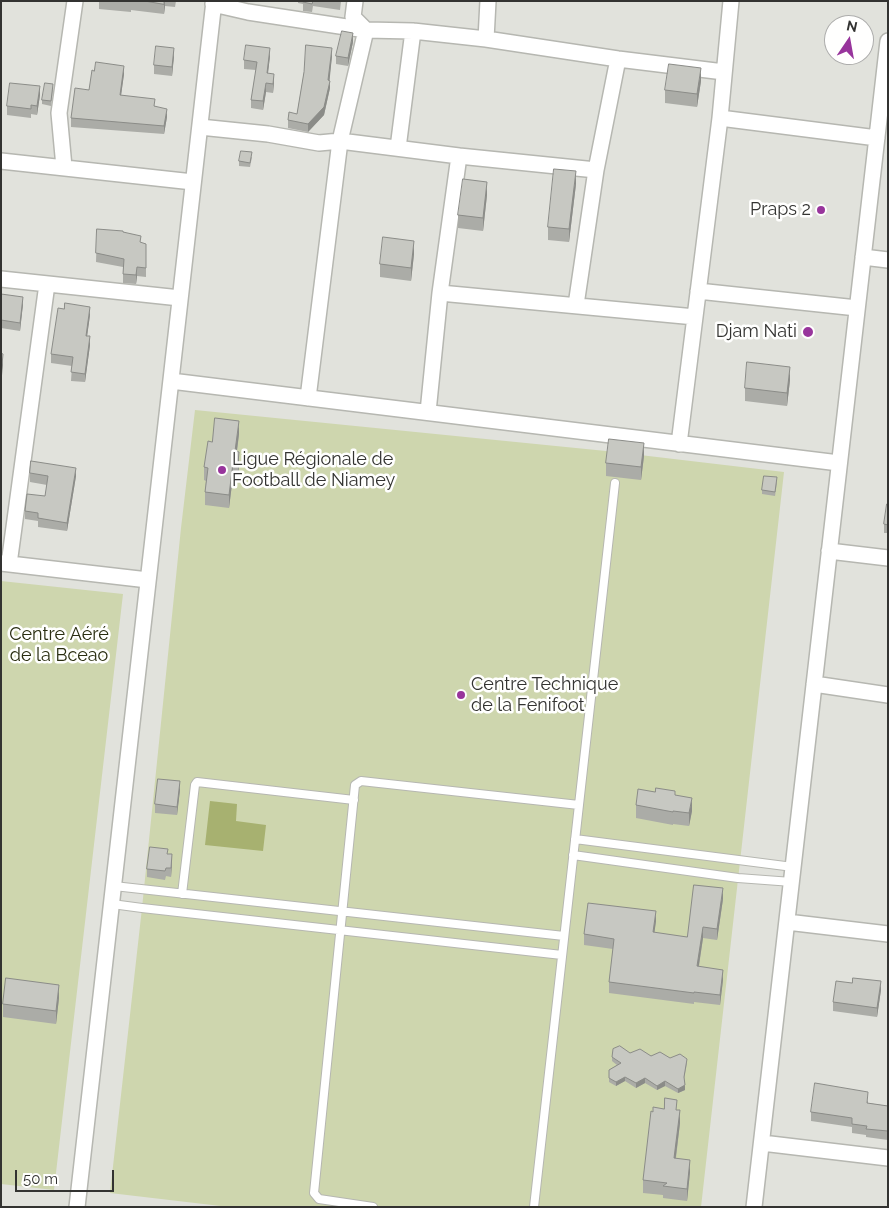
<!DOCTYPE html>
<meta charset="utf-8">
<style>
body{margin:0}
#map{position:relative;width:889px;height:1208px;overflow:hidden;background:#e1e2dc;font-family:Raleway,sans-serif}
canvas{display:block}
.frame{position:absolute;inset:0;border:2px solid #333331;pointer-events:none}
.north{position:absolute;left:824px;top:15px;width:50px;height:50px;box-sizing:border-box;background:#fffffe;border:1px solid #adadac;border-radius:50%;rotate:12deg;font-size:14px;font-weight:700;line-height:20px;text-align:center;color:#333331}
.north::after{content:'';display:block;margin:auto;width:18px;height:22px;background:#98359c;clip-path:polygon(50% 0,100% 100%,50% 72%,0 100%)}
.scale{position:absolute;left:15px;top:1170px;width:99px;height:22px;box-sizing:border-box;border:2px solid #333331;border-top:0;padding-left:6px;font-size:15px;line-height:18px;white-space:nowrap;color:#333331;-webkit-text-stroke:4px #fffffe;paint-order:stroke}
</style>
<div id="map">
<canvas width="889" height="1208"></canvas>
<div class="frame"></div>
<div class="north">N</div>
<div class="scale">50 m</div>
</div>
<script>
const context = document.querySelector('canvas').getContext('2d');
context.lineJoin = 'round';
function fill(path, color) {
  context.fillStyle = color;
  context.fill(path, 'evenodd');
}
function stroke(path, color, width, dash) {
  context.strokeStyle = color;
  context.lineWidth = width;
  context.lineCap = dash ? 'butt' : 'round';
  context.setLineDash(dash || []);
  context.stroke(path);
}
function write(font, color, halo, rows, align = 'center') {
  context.font = font + ' Raleway,sans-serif';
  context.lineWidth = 5;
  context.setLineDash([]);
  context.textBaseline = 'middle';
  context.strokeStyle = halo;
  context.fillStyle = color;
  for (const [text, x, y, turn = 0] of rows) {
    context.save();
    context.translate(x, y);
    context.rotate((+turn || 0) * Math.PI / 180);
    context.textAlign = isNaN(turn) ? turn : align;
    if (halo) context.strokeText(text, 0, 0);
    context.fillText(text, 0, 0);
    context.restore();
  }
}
fill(new Path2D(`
 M195 410 606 451 784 472 701 1207H229L110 1193 142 908 181 528Z
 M1 581 123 594 54 1190 1 1184Z`), '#ced6ae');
fill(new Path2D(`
 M210 801 237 804 236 821 266 825 263 851 205 845Z`), '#a7b170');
const lane = new Path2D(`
 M575 839 793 867
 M573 855 738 878 792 882
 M114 886 564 936
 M182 894 195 785 197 782 354 800
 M112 904 142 908 562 955
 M373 1207 319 1199 314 1193 355 785 361 781 579 805
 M534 1207 615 483`);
const street = new Path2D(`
 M213 4 248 12 366 30 413 31 486 39 618 59 724 72
 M486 39 488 1
 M720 118 877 138
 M200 127 268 134 319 143 340 141 459 156 596 170
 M398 148 413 31
 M1 161 193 182
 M64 167 59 113 75 1
 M863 257 888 260
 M1 279 180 298
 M698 291 857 308
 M440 293 695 317
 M576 305 596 170 618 59
 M171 381 839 463
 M308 398 340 141 366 30 353 17 355 1
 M428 412 440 293 459 156
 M679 444 720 118 731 1
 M829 551 888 558
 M1 563 148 580
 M9 564 47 284
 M814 684 888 695
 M787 922 888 934
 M762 1143 888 1158
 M77 1207 214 1
 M754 1207 888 41`);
stroke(lane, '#b6b7b1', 10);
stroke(street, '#b6b7b1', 18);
stroke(lane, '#fff', 8);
stroke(street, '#fff', 15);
fill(new Path2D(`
 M99 1H176L175 7 165 6 164 14 131 10V12L99 9Z
 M298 1H341L340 10 313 6 312 12 303 11V4L298 3Z
 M353 42 348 66 336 64V56Z
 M174 56 172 76 154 74V65Z
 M270 56 268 73 274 82 273 93 266 92 263 110 251 108V100L256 70 244 69V60Z
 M332 56 329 81 330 88 324 115 308 132 288 128V120L297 114 304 72Z
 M124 74 121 95 155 106 167 117 164 134 71 127V118L89 90Z
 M701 81 697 107 665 103V90Z
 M53 89 51 106 42 104V100Z
 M40 95 37 115 31 114V118L7 115V106Z
 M252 157 250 167 239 166V161Z
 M576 184 569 242 548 240V227Z
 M487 195 483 231 458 228V215Z
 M97 229 123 232 141 243 146 244V277L137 276 136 284 123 283V267L96 262Z
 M414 254 411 281 380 277V264Z
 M1 294 23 304 20 331 1 328Z
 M90 315 87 336 90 345 85 382 71 381 72 366 51 363V354Z
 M790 380 787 406 745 401V388Z
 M239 434 237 452 239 465 238 476H233L229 508 205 505V492L206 481 204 480V467L212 442Z
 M644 456 641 480 606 476V463Z
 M30 473 76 476 67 531 38 527V521L25 519V511L45 496 47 485 30 482Z
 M777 482 775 496 762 494V490Z
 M888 504V533H884V524Z
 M180 790 177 815 155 813V804Z
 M675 795 692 811 689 826 673 824V825L636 818V805Z
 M168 854 172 863 171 877 166 876 165 880 147 877V869Z
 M723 899 717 940 703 938 699 966 723 980 720 1005 694 1002V1004L609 993V982L613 949 584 945V934L656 921 654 933 687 937Z
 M881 990 877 1017 833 1011V1002Z
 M59 998 56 1024 3 1017V1004Z
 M630 1053 670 1058 687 1063 684 1079 685 1090 678 1093 665 1086 657 1090 645 1083 636 1088 625 1081 616 1086 609 1082V1070L617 1065 612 1061V1057Z
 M868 1101V1103L888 1106V1140L866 1137V1135L852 1133V1127L811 1121V1112Z
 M677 1110 680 1123 676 1158 690 1172 687 1201 663 1198V1195L643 1193V1180Z`), '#abaca7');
fill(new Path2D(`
 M164 1H165V6L164 14Z
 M353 33V42L348 66V58Z
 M174 48V56L172 76V67Z
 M270 48V56L267 81V73Z
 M332 48V56L329 86 330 81V88L324 115 308 132V124L328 80Z
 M124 66V74L120 103V95Z
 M701 68V81L697 107V94Z
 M274 74V82L273 93V84Z
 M266 83V92L263 110V101Z
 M40 86V95L37 115V106Z
 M167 109V117L164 134V126Z
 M576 171V184L569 242V229Z
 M487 182V195L483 231V218Z
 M414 241V254L411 281V268Z
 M137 267V276L136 284V275Z
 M23 297V304L20 331V323Z
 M90 307V315L86 344V336Z
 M90 336V345L85 382V374Z
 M3 354V364L1 387V376Z
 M790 367V380L787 406V393Z
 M239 421V434L235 464V451Z
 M644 443V456L641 480V467Z
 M239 452V465L238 476V463Z
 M233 463V476L229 508V495Z
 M76 468V476L67 531V523Z
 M180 781V790L177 815V807Z
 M692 798V811L689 826V813Z
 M172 854V863L171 877V868Z
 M723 888V899L717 940V929Z
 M656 911V921L653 943V932Z
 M703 927V938L697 977V966Z
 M723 970V980L720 1005V995Z
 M881 981V990L877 1017V1008Z
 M59 985V998L56 1024V1011Z
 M625 1077V1081L616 1086V1082Z
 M645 1078V1083L636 1088V1083Z
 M665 1081V1086L657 1090V1086Z
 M685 1085V1090L678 1093V1089Z
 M680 1110V1123L674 1171V1158Z
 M690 1160V1172L687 1201V1189Z`), '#8b8c88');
const building = new Path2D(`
 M145 1H164V4Z
 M303 1H313L312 4 303 2Z
 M342 31 353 33 348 58 336 56Z
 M246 45 270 48 267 73 274 74 273 84 266 83 263 101 251 100 257 62 244 60Z
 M306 45 332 48 328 80 330 81 324 107 308 124 288 120 289 112 297 114 304 72Z
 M156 46 174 48 172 67 154 65Z
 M96 62 124 66 120 95 155 99 154 106 167 109 164 126 71 118 75 88 89 90 92 70 94 71Z
 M669 64 701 68 697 94 665 90Z
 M10 83 40 86 37 106 31 105V109L7 106Z
 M45 83 53 84 51 101 42 100Z
 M241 151 252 152 250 163 239 161Z
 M554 169 576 171 569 229 548 227Z
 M463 179 487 182 483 218 458 215Z
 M97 229 123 231V232L141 236 140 242 146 244V268L137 267 136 275 123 274 124 259 96 253Z
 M383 237 414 241 411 268 380 264Z
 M1 294 23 297 20 323 1 320Z
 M65 303 90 307 86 336H90L85 374 71 372 73 357 51 354 58 308 64 309Z
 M1 353 3 354 1 376Z
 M747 362 790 367 787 393 745 388Z
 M215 418 239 421 235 451 239 452 238 463H233L229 495 205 492 208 468 204 467 208 441 212 442Z
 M609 439 644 443 641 467 606 463Z
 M31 461 76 468 67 523 38 518V513L25 511 27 494 45 496 48 476 30 473Z
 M764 476 777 477 775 492 762 490Z
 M887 504H888V525L884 524Z
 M158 779 180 781 177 807 155 804Z
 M656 788 675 791V795L692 798 689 813 673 811V812L636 805 638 789 655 792Z
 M150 847 168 849 167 854H172L171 868H166L165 871 147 869Z
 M694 885 723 888 717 929 703 927 697 966 723 970 720 995 694 992V993L609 982 614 939 584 934 588 903 656 911 653 932 687 937Z
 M6 978 59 985 56 1011 3 1004Z
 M853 978 881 981 877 1008 833 1002 836 981 852 983Z
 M620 1046 630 1053 640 1049 651 1056 660 1052 670 1058 680 1054 687 1059 684 1077 685 1085 678 1089 665 1081 657 1086 645 1078 636 1083 625 1077 616 1082 609 1078V1070L621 1063 612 1057 613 1049Z
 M815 1083 868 1092 867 1103 888 1106V1131L866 1129 867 1126 852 1124V1118L811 1112Z
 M665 1098 677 1100 676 1110H680L674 1158 690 1160 687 1189 663 1186 667 1183 643 1180 651 1111 653 1112V1107L664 1109Z`);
fill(building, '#c7c8c2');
stroke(building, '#8b8c88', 1);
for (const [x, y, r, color] of [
 [821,210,5,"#98359c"],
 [808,332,6,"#98359c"],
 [222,470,5,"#98359c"],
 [461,695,5,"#98359c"]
]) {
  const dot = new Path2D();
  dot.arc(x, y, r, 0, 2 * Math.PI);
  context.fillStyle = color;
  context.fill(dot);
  stroke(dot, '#fffffe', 2);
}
write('18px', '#333331', '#fffffe', [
 ["Praps 2",811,210],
 ["Djam Nati",797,332],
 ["Ligue Régionale de",232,460,"left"],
 ["Football de Niamey",232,481,"left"],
 ["Centre Technique",471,685,"left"],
 ["de la Fenifoot",471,706,"left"]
], 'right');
write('18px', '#2a2e11', '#fffffe', [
 ["Centre Aéré",59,635],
 ["de la Bceao",59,656]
]);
</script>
